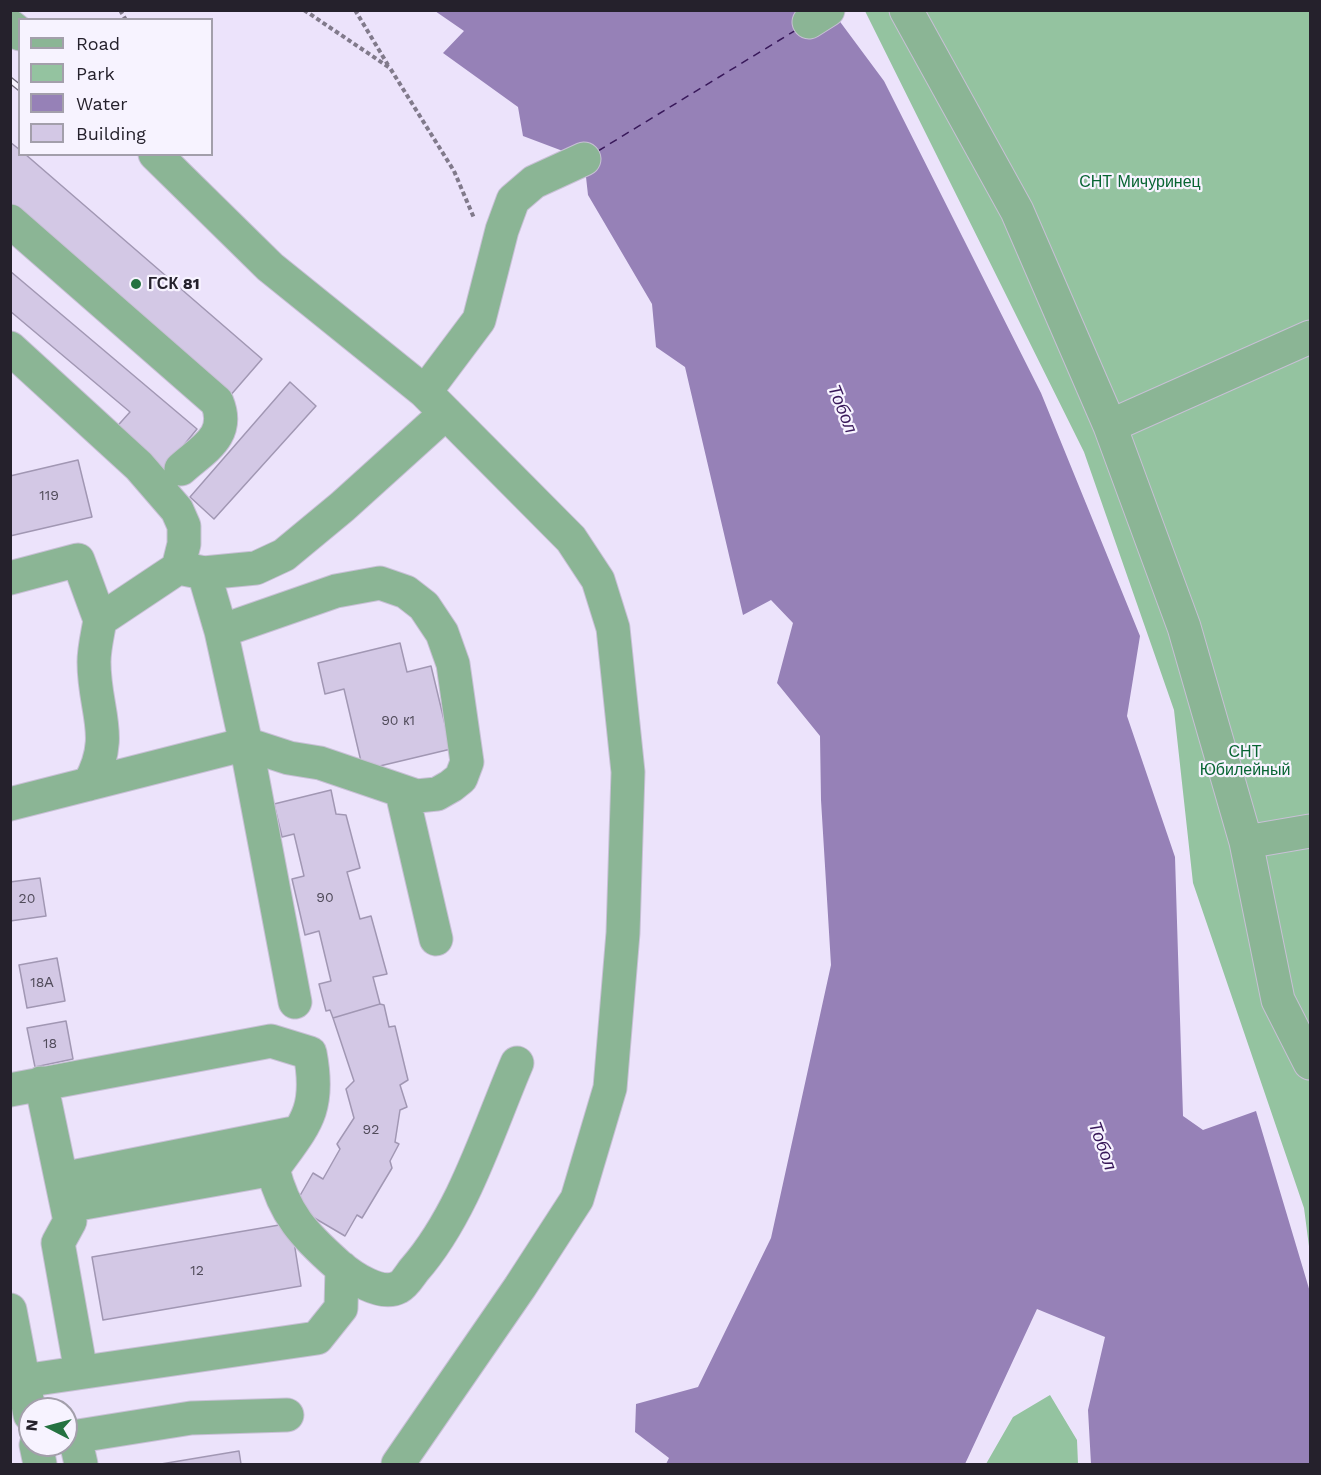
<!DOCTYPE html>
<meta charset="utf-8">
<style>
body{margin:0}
#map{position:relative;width:1321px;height:1475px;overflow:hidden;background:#ece3fb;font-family:"Work Sans",sans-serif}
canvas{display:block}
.frame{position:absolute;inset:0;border:12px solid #25212c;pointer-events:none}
.legend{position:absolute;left:18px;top:18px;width:195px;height:138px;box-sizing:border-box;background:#f7f3ff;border:2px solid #a39fab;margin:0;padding:8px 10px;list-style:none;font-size:18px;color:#25212c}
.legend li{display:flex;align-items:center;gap:12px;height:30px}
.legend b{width:30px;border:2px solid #a39fab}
.north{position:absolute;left:18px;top:1397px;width:60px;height:60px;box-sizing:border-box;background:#f7f3ff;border:2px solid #a39fab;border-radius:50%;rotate:276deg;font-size:16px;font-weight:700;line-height:24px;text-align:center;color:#25212c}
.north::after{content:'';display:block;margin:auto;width:21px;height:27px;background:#257241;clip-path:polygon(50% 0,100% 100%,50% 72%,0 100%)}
</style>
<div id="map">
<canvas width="1321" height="1475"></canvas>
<div class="frame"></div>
<ul class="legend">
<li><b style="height:8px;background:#8bb595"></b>Road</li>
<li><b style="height:16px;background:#94c3a0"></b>Park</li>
<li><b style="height:16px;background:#9681b7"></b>Water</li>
<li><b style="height:16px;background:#d3c8e5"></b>Building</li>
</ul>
<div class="north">N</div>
</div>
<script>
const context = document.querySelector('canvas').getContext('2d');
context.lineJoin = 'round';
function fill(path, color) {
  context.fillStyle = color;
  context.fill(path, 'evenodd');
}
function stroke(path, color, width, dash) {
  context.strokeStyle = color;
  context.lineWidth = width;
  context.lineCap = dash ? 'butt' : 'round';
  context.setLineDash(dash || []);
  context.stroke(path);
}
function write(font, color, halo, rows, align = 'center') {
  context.font = font + ' "Work Sans",sans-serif';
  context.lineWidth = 4.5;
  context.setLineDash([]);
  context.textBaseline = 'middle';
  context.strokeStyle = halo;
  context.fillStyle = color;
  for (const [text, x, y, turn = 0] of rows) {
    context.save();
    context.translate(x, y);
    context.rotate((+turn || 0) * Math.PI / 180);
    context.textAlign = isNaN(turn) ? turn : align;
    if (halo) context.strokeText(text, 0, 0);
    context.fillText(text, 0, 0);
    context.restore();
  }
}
fill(new Path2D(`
 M865 11H1310V1254L1304 1208 1193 883 1174 710 1084 452Z
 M1050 1395 1077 1440 1078 1464H986L1013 1417Z`), '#94c3a0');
fill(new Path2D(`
 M435 11H810L838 19 884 81 1041 393 1140 636 1127 716 1175 857 1183 1116 1203 1130 1256 1111 1310 1292V1464H1091L1088 1410 1105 1337 1037 1309 965 1464H666L669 1458 635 1432 636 1404 698 1387 771 1238 831 965 821 800 820 736 777 683 793 623 771 600 743 615 685 367 656 347 652 304 588 195 584 159 523 136 518 107 443 53 464 31Z`), '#9681b7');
stroke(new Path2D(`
 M598 151 796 30`), '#38185a', 1.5, [8, 6]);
const building = new Path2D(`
 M10 142 20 150V154H25L262 359 229 397 10 209Z
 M10 271 197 429 161 473 112 432 130 412 10 311Z
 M290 382 316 406 214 519 190 497Z
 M78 460 92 517 10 536V476Z
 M400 643 407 672 431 666 451 749 363 770 344 689 325 694 318 663Z
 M331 790 336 814 346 815 360 868 347 872 360 919 371 916 387 974 373 977 380 1004 333 1018 330 1010 326 1011 319 984 331 981 319 931 305 935 292 879 304 876 294 834 282 837 274 804Z
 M40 878 46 916 10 921V882Z
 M57 958 65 1001 27 1008 19 965Z
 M380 1004 384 1005 389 1027 395 1026 408 1080 400 1085 407 1107 400 1110 395 1142 399 1144 390 1161 392 1168 362 1218 357 1215 345 1236 294 1206 313 1173 323 1179 340 1149 337 1144 354 1118 346 1089 354 1081 333 1018Z
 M66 1021 73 1059 35 1067 27 1028Z
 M291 1223 301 1286 103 1320 92 1257Z
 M239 1451 241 1464H161Z`);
fill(building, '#d3c8e5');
stroke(building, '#a197b3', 1.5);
const minor = new Path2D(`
 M906 10 1017 211 1110 426 1184 627 1246 842 1278 1000 1310 1063
 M809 22 828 10
 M10 26 20 34
 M155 154 270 267 425 392 571 539 598 580 613 628 628 772 623 933 610 1088 577 1199 520 1287 398 1464
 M10 221 217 402C231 436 203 449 181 469
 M10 348 139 466 177 510 184 526V544L178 568 100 620C98 633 94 648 94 662 94 712 116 736 89 784
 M425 392 479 320 502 230 513 200 534 182 584 159
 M1110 426 1310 337
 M184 569 204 573 256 568 284 555 342 507 446 413
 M204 573 221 631 246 744 289 758 320 763 417 796 437 794 451 786 461 778 467 762 453 664 442 633 424 606 406 592 380 583 336 591 221 631
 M10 578 78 560 100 620
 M402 793 436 939
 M10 804 246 744 295 1002
 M1246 842 1310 831
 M41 1083 70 1221 58 1243 81 1372
 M10 1090 271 1041 310 1053C321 1111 305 1124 273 1169 284 1214 304 1235 338 1265 352 1277 381 1297 399 1287 405 1284 410 1275 414 1270 463 1214 488 1131 517 1063
 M62 1179 299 1132
 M67 1206 273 1169
 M10 1310 30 1415
 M23 1381 317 1338 341 1308 342 1268
 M75 1437 81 1464
 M66 1438 191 1418 287 1415
 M36 1445 40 1464`);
stroke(minor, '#c8c0d6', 35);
stroke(new Path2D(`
 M120 10 126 20
 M304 10 390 68 454 171 474 218
 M355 10 388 65`), '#817a8b', 4, [4.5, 3]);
stroke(minor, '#8bb595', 33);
const rail = new Path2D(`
 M10 80 20 88`);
stroke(rail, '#716b7b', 7);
stroke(rail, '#f7f3ff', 4.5, [14]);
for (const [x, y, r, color] of [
 [136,284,6,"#257241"]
]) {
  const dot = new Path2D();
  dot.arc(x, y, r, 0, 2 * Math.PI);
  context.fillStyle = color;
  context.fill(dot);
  stroke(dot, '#f7f3ff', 2);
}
write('14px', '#504b5a', null, [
 ["119",49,496],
 ["90 к1",398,721],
 ["90",325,898],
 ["20",27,899],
 ["18А",42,983],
 ["18",50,1044],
 ["92",371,1130],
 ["12",197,1271]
]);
write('16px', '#086533', '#f7f3ff', [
 ["СНТ Мичуринец",1140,182],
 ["СНТ",1245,752],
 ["Юбилейный",1245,770]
]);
write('bold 16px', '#25212c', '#f7f3ff', [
 ["ГСК 81",148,284]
], 'left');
write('italic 18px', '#38185a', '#f7f3ff', [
 ["Тобол",842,409,68],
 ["Тобол",1102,1146,70]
]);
</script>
